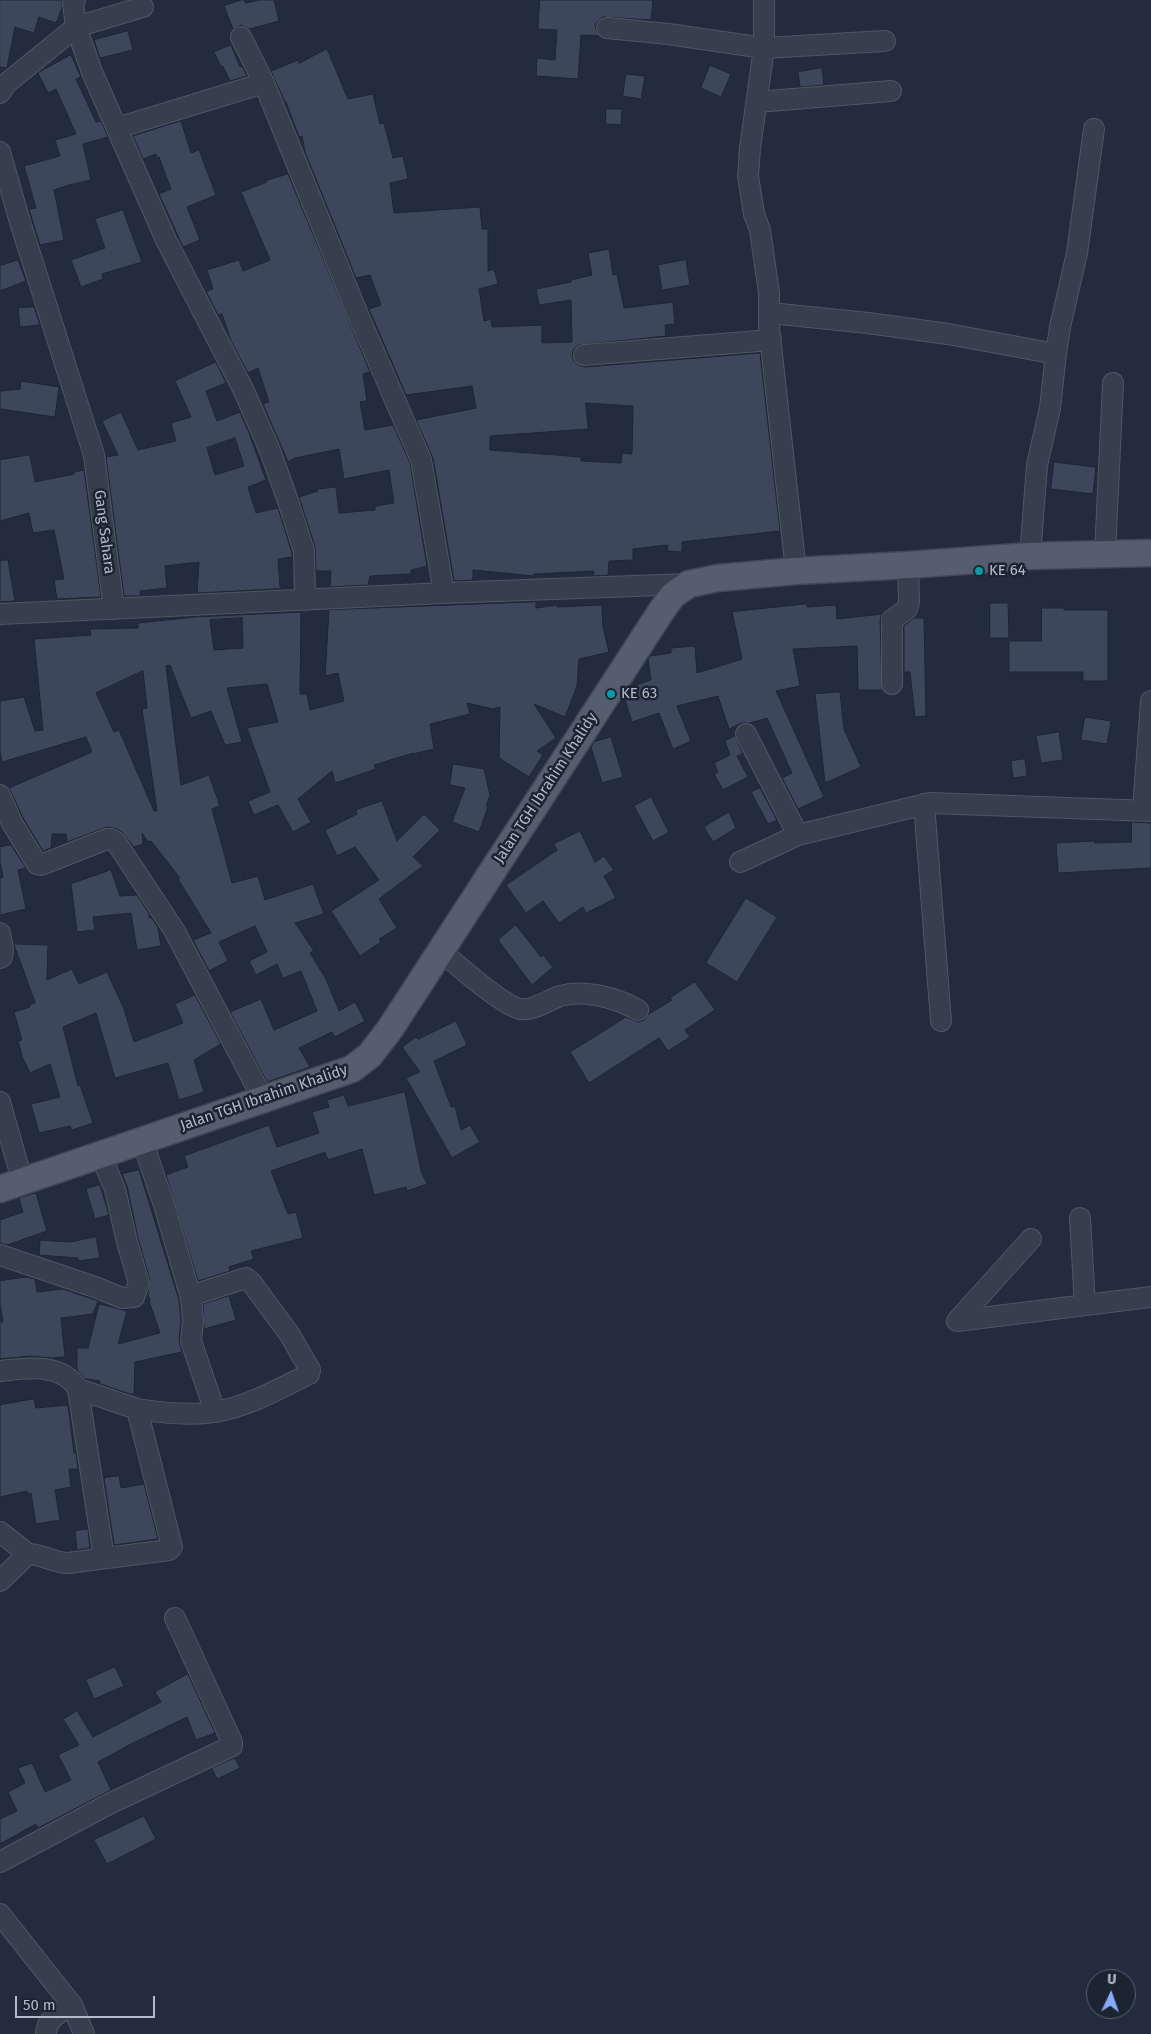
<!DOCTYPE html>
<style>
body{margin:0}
#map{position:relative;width:1151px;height:2034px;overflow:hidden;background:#232c3e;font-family:"Fira Sans",sans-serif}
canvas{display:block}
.north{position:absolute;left:1086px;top:1969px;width:50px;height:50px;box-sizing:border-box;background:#1c2432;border:1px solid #58606e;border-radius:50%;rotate:3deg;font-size:14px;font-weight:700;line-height:20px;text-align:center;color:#b3bac9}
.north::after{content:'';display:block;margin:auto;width:18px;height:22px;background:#86abfa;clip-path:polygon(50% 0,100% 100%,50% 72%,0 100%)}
.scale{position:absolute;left:15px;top:1996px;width:140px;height:22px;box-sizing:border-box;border:2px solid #b3bac9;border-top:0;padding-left:6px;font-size:15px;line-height:18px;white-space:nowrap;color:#b3bac9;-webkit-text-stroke:4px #1c2432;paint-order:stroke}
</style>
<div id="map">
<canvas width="1151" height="2034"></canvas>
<div class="north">U</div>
<div class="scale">50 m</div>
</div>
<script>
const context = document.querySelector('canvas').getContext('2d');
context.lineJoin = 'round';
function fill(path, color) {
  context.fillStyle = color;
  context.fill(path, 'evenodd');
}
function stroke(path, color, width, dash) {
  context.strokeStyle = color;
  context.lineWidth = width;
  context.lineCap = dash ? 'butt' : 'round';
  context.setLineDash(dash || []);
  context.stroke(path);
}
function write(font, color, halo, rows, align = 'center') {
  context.font = font + ' "Fira Sans",sans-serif';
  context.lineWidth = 5;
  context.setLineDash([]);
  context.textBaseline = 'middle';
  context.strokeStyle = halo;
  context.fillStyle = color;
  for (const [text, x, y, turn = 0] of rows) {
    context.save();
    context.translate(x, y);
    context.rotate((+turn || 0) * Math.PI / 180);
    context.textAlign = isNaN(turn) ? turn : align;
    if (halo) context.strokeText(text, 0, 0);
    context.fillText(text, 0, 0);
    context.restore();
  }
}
const building = new Path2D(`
 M0 0H62V8L56 23 39 17 34 33 15 27 7 68 0 67Z
 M241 0H244L246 3 259 0H274L279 21 250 29 241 25 233 29 224 6Z
 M540 0H653L651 20 603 17 598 21 595 26 599 36 581 35 578 79 536 76 537 58 555 60 557 30 538 29Z
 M128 31 133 50 100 58 94 40Z
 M231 45 240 67 242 66 247 76 230 81 223 66 221 67 214 52Z
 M327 49 348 99 373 94 380 124 384 123 393 158 403 156 408 179 390 183 394 213 480 207 482 229H488V271L494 269 498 284 479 289 484 321 491 319 492 327 542 325V343L572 342 571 300 539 305 536 289 571 282V280L592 275 588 253 609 249 613 275 617 274 624 308 673 302 675 324 665 325 666 336 578 345 574 349 572 355 574 361 578 365 585 367 760 353 780 531 682 542V552L667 551 668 545 633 549V560L609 561 608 575 593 576 594 571 534 574V576L473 570V580L454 581 433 458 416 420 476 408 472 386 406 395 369 309 381 305 370 275 356 278 305 152 302 136 299 137 286 102H285L271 71 298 60 299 63ZM586 403 633 406 632 454 622 453 621 463 581 461V457L490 450V436L588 429Z
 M71 55 81 77 76 79 96 122 101 121 108 137 83 144 91 180 69 185 54 190 64 240 40 245 29 209 36 208 24 166 60 156 55 140 76 134 56 89 48 93 38 73Z
 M710 65 731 74 721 97 701 88Z
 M822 68 824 85 800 87 798 72Z
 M626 74 645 76 641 99 623 96Z
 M606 109H622L621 125 606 124Z
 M181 121 191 153 199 150 216 195 187 207 200 240 183 247 159 194 171 189 159 157 157 158 156 154 143 159 133 136Z
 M288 174 370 372 363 374 367 401 360 402 365 430 393 425 410 463 427 566 411 570V574L370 576 368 585 330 587 331 571H316L315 547 299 497 318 491 317 489 336 487 339 513 375 510V506L394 503 389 470 344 479 339 449 295 458 288 462 263 404 269 402 258 368 248 373 231 341 222 314 218 315 206 291 213 289 207 270 239 260 243 271 270 260 241 192 267 182 266 181Z
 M123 210 142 262 102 274 103 279 81 287 71 260 105 248 95 219Z
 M18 260 26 281 0 291V266Z
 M686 260 690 285 662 290 658 265Z
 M34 307 40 325 20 327 18 308Z
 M216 362 226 383 206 391 217 421 240 412 249 433 266 480 248 487 256 513 278 508 292 553V557L278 559 280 587 293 588 197 593 199 562 165 566 167 588 140 591V596H124L106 457 118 455 102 421 121 412 138 450 176 441 171 423 191 417 175 381ZM235 438 244 466 215 475 207 448Z
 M21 381 59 387 55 417 0 409V391L20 389Z
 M30 455 35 482 74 474V472L84 470 101 597 57 599 54 580 64 579 54 530 33 533 29 513 0 521V460Z
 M1054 462 1096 467 1093 494 1051 489Z
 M8 560 15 601 0 602V561Z
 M536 602V608L557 605V607L602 605 603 627 609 652 579 659 577 686 565 717 534 704 556 738 537 751 543 755 529 777 499 758 500 707 493 709 467 703 470 714 430 724 434 749 413 754V753L374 765 376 769 335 783 332 771 298 799 311 822 293 832 278 805 254 815 248 801 270 792 247 728 278 722 267 684 227 688 242 742 225 745 211 711 191 718 170 665 166 666 181 785 209 775 220 806 212 809 232 883 258 876 265 900 313 884 324 914 295 923 314 951 310 953 326 979 339 1011 355 1002 365 1021 335 1037 332 1032 299 1048 310 1067 267 1082 230 1012 261 999 274 1030 317 1011 301 971 283 978 277 964 256 975 249 961 267 952 255 926 219 942 228 961 209 971 193 940 211 933 178 879 180 878 151 841 148 842 142 833 143 844 134 847 122 832 117 829 107 827 67 842 66 834H52L51 848 43 851 23 818 9 788 92 752 86 737 2 762 0 751V701L24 697 35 731 43 730 34 639 91 635 90 629 138 628V623L195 617 301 612 300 694H307L310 710 344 701 338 673 325 676 329 610ZM242 618 243 648 214 650 210 620ZM143 671 147 708 142 709 157 811H154L119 730 114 732 96 693Z
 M990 603H1008L1009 638H990Z
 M807 604V607L836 605 837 619 882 614 880 620 882 690H858L857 646 793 649 800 686 776 691 824 797 798 809 782 778 792 773 767 718 750 723H741L729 729 718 696 677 706 691 741 673 749 659 713 632 722 624 697 630 687 651 680 648 659 650 656 671 653V648L695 646 697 673 736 661 742 659 732 612Z
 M1042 608H1064V610H1108V681H1083V672H1009V641H1041Z
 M914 618H924L926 716 915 717 910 672H904V626Z
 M840 692 844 729 861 767 825 783 815 694Z
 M1085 717 1111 721 1107 744 1081 740Z
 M1059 732 1063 760 1041 763 1036 736Z
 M735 736 743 754 737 756 748 777 723 790 714 774 718 772 714 763 730 755 725 741Z
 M611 737 623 777 602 783 591 747 594 742Z
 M1025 759 1027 776 1013 778 1011 761Z
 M453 764 484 769 490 795 486 806 488 807 479 832 452 822 465 788 450 785Z
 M760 788 777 820 768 824 751 792Z
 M651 797 669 832 653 841 634 806Z
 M382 801 397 841 424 814 440 830 413 857 423 866 379 899 397 928 379 939 381 942 360 956 331 911 379 880 355 847 337 856 325 830 357 814 356 810Z
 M729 812 736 828 713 842 704 827Z
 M1132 822 1151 823V868L1058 873 1056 843 1095 841V843L1131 842Z
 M580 831 595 862 604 856 614 870 604 876 616 898 586 913 583 907 559 923 543 901 526 913 506 885 557 850 554 844Z
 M11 845 26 868 18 870 26 909 0 915V878L3 877 0 863V847Z
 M111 870 120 896 137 895 149 913V918H152L158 928 161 946 137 950 131 913 93 917 95 930 77 932 71 884Z
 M746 898 777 917 737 982 706 963Z
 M516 925 541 957 543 955 553 967 532 985 498 940Z
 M14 944 48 945 47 980 72 969 79 984 107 972 124 1009 134 1042 183 1023 175 1004 195 995 221 1044 194 1060 204 1092 179 1100 168 1063 115 1078 96 1013 63 1027 78 1086 80 1085 93 1123 72 1130 70 1126 39 1133 31 1104 60 1097 50 1064 30 1073 22 1056 18 1041 22 1040 14 1012 30 1007 29 1005 35 1003Z
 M695 982 715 1010 685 1030 690 1037 668 1051 659 1038 589 1083 570 1052 626 1017 638 1022 644 1020 649 1014 672 1000 670 998Z
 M456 1021 467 1045 434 1061 451 1107 455 1106 461 1130 470 1125 480 1142 452 1158 406 1078 420 1072 402 1047 416 1037 418 1039Z
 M405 1092 421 1171 427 1184 407 1191 406 1187 374 1195 362 1149 328 1160 325 1152 271 1171 288 1214 296 1212 303 1238 251 1251 254 1259 229 1267 230 1271 198 1281 166 1175 188 1167 184 1156 269 1125 277 1147 319 1133 312 1112 329 1107 327 1100 344 1095 348 1106Z
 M139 1170 179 1300 181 1321 179 1340 182 1352 135 1362 134 1394H130L100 1384V1381L85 1379 77 1370V1348H88L99 1304 127 1311 118 1344 160 1333 149 1301H150L148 1294 150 1280 138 1238 127 1186 122 1174Z
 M100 1185 109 1215 95 1219 86 1189Z
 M36 1193 47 1231 7 1245 0 1243V1220L23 1212 19 1198Z
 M96 1237 100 1258 78 1261V1258L39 1255 40 1240 70 1242Z
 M27 1277 35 1279 37 1292 63 1289 98 1301 93 1314 61 1318 65 1357 51 1358 31 1356 0 1359V1322H3L0 1304V1281Z
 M229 1296 236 1320 204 1329 203 1304Z
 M34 1399 36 1408 68 1405 74 1453H76L78 1469H69L71 1487 55 1490 60 1520 36 1524 31 1493 27 1494V1491L0 1497V1405Z
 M119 1476 121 1488 144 1484 158 1539 114 1545 104 1478Z
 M88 1529 90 1548 77 1550 75 1531Z
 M115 1667 124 1686 94 1699 86 1680Z
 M188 1674 215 1733 196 1740 187 1717 133 1743 98 1762 111 1790 38 1828 36 1824 0 1844V1819L17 1811 8 1792 25 1783 18 1768 32 1763 45 1792 71 1780 58 1755 79 1745 63 1719 77 1711 93 1737 161 1702 155 1692Z
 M235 1758 240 1768 217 1779 212 1768Z
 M144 1816 156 1839 107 1864 94 1840Z`);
fill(building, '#3d475b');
stroke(building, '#1e2634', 1);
const minor = new Path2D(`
 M75 0 73 4 76 27 92 72 166 240 243 389 269 448 288 501 304 551 305 600
 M764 0V48L885 41
 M607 28 668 34 764 48 750 148 748 176 754 214 760 230 769 293V327L796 571
 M241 37 264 83 356 310 421 460 444 593
 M0 93 7 83 76 27 143 7
 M757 102 891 91
 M117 128 264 83
 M0 152 20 222 94 455 114 609
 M770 313 868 323 948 334 1056 354 1050 408 1037 465 1030 556
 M1056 354 1060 327 1077 253 1094 129
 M584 355 771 340
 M1105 554 1113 383
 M0 614 444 593 689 584
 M892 684V620L907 609 909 602 908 565
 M746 734 798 835 930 803 1151 811
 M0 795 12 823 37 864 41 865 107 839H111L116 842 174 930 263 1099
 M924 804 941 1021
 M1143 810 1151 701
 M740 862 798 835
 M0 933 3 949 2 957 0 958
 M440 950C456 964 502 1005 520 1009 534 1011 548 1000 560 996 585 989 617 998 638 1010
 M0 1102 22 1180
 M142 1140 165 1208 191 1298 193 1321 191 1341 215 1412
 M1080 1218 1085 1305
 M1031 1239 957 1321 1151 1297
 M0 1255 95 1287 122 1298 134 1297 139 1283 127 1242 115 1189 100 1154
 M0 1371C26 1368 62 1362 78 1389L104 1558
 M137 1409C163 1413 190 1416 215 1412 249 1406 279 1389 309 1374L310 1370 290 1335 251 1282 246 1278 193 1295
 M0 1532 28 1554
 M0 1581 28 1554C42 1554 54 1563 68 1563L169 1550 172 1547 137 1409 78 1389
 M0 1862 109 1804 232 1746V1742L175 1618
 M0 1914 72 2005 84 2034
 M46 2034C46 2019 60 2012 72 2005`);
const major = new Path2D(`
 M0 1189 352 1069 370 1055 390 1029 662 610 673 595 689 584 718 578 796 571 908 565 1030 556 1151 553`);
stroke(minor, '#4f5765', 22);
stroke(major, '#404856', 29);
stroke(minor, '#373f4e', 20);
stroke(major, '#555e6e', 26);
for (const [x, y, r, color] of [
 [979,571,5,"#0f9aa8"],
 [611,694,5,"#0f9aa8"]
]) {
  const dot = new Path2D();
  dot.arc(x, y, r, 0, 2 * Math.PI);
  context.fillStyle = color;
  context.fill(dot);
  stroke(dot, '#1c2432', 2);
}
write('15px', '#b3bac9', '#1c2432', [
 ["Gang Sahara",104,532,83],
 ["Jalan TGH Ibrahim Khalidy",546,788,-57],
 ["Jalan TGH Ibrahim Khalidy",264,1098,-19]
]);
write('15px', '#b3bac9', '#1c2432', [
 ["KE 64",989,571],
 ["KE 63",621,694]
], 'left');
</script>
